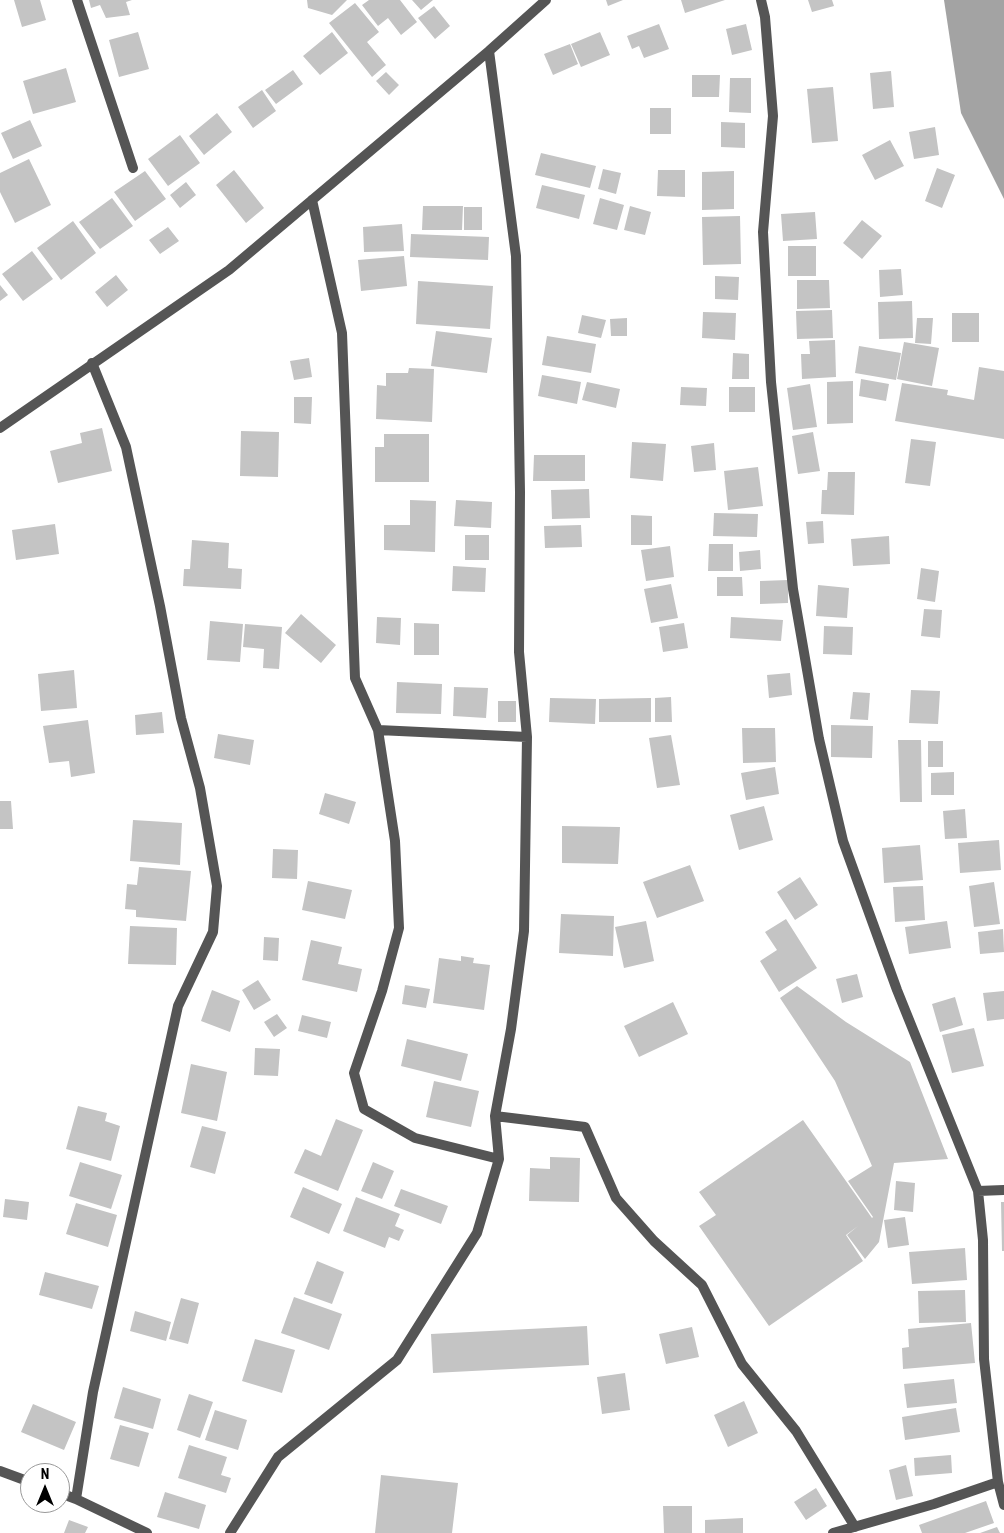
<!DOCTYPE html>
<style>
body{margin:0}
#map{position:relative;width:1004px;height:1533px;overflow:hidden;background:#fff;font-family:"Roboto Condensed",sans-serif}
canvas{display:block}
.north{position:absolute;left:20px;top:1463px;width:50px;height:50px;box-sizing:border-box;background:#fff;border:1px solid #999;border-radius:50%;rotate:0deg;font-size:14px;font-weight:700;line-height:20px;text-align:center;color:#000}
.north::after{content:'';display:block;margin:auto;width:18px;height:22px;background:#000;clip-path:polygon(50% 0,100% 100%,50% 72%,0 100%)}
</style>
<div id="map">
<canvas width="1004" height="1533"></canvas>
<div class="north">N</div>
</div>
<script>
const context = document.querySelector('canvas').getContext('2d');
context.lineJoin = 'round';
function fill(path, color) {
  context.fillStyle = color;
  context.fill(path, 'evenodd');
}
function stroke(path, color, width, dash) {
  context.strokeStyle = color;
  context.lineWidth = width;
  context.lineCap = dash ? 'butt' : 'round';
  context.setLineDash(dash || []);
  context.stroke(path);
}
fill(new Path2D(`
 M944 0H1004V199L961 113Z`), '#a3a3a3');
fill(new Path2D(`
 M14 0H40L46 20 22 27Z
 M89 0H132L126 2 130 15 106 18 100 5 91 8Z
 M307 0H347L332 15 308 8Z
 M369 0H400L417 22 401 35 388 18 378 26 362 5Z
 M412 0H433L421 10Z
 M606 0H623L608 6Z
 M681 0H725L685 13Z
 M808 0H832L834 6 812 12Z
 M355 3 379 32 367 42 386 65 372 77 329 23Z
 M434 6 450 26 435 39 418 18Z
 M659 24 669 49 644 58 639 46 632 49 627 36Z
 M746 24 752 50 732 55 726 29Z
 M138 32 149 69 119 77 109 40Z
 M332 32 348 53 320 75 303 56Z
 M600 32 610 55 581 67 571 44Z
 M570 44 578 64 553 75 544 54Z
 M66 68 76 102 33 114 23 81Z
 M293 70 303 84 276 104 265 90Z
 M891 71 894 107 873 109 870 73Z
 M386 72 399 85 389 95 376 81Z
 M692 75H720L719 97H692Z
 M730 78H751V113L729 112Z
 M833 87 838 141 812 143 807 89Z
 M262 90 276 111 253 128 238 107Z
 M650 108H671V134H650Z
 M217 113 232 132 204 155 189 136Z
 M30 120 42 146 13 159 1 133Z
 M721 122 745 123V148L721 147Z
 M935 127 939 155 914 159 909 132Z
 M180 135 200 163 168 186 148 159Z
 M890 140 904 166 875 180 862 155Z
 M541 153 596 166 590 188 535 175Z
 M29 159 51 205 15 223 0 192V173Z
 M937 168 955 175 942 208 925 201Z
 M603 169 621 173 616 194 598 189Z
 M234 170 264 208 246 223 216 185Z
 M658 170H685V197L657 196Z
 M145 171 166 199 135 221 114 192Z
 M734 171V209L702 210V172Z
 M186 182 196 195 180 208 170 195Z
 M542 185 585 195 579 219 536 208Z
 M112 198 133 226 100 249 79 222Z
 M600 198 624 205 617 230 593 224Z
 M423 206H463L462 230H422Z
 M630 206 651 212 645 235 624 230Z
 M464 207H482V230H464Z
 M815 212 817 239 783 241 781 214Z
 M740 216 741 264 703 265 702 217Z
 M862 220 882 236 862 259 843 243Z
 M73 221 96 253 61 280 37 248Z
 M402 224 404 251 364 252 363 227Z
 M168 227 179 241 160 254 149 240Z
 M411 234 489 237 488 260 410 257Z
 M788 246H816V276H788Z
 M32 251 53 279 23 301 2 274Z
 M404 256 407 286 361 291 358 260Z
 M901 269 903 295 880 297 879 270Z
 M116 275 128 290 107 307 95 292Z
 M715 276 739 277 738 300 715 299Z
 M797 280H829L830 308 797 309Z
 M418 281 493 286 490 329 416 324Z
 M0 285 8 295 0 301Z
 M912 301 913 338 879 339 878 302Z
 M832 310 833 338 797 339 796 311Z
 M703 312 736 313 735 340 702 338Z
 M952 313H979V342H952Z
 M582 315 606 320 601 338 578 333Z
 M627 318V336H611L610 319Z
 M917 318H933L931 344 915 343Z
 M436 331 492 338 487 373 431 366Z
 M547 336 596 344 591 373 542 365Z
 M835 340 836 377 802 379 801 354H810L809 341Z
 M904 342 939 348 932 386 897 379Z
 M859 346 901 353 896 380 855 373Z
 M733 353 749 354V379H732Z
 M309 358 312 377 294 380 290 361Z
 M979 367 1004 371V439L895 421 902 383 948 390 947 395 974 400Z
 M409 368 434 369 432 422 376 419 377 385 386 386V373H408Z
 M542 375 581 382 577 404 538 396Z
 M861 379 889 384 886 401 859 396Z
 M853 381V423L827 424V382Z
 M587 382 620 389 616 408 582 400Z
 M810 384 817 427 793 430 787 388Z
 M681 387 707 388 706 406 680 405Z
 M729 387H755V412H729Z
 M294 397H312L311 424 294 423Z
 M102 428 112 471 58 483 50 451 82 443 80 433Z
 M241 431 279 432 278 477 240 476Z
 M813 432 820 471 798 474 792 436Z
 M384 434H429V482H375V447H384Z
 M911 439 936 442 930 486 905 483Z
 M632 442 666 444 663 481 630 478Z
 M714 443 716 470 694 472 691 446Z
 M534 455H585V481H533Z
 M758 467 763 506 728 510 724 471Z
 M828 472H855L854 515 821 514 822 490H827Z
 M589 489 590 518 552 519 551 490Z
 M410 500 436 501 435 552 384 550V525H410Z
 M456 500 492 502 491 528 454 526Z
 M714 513 758 514 757 537 713 536Z
 M631 515 652 516V545H631Z
 M823 521 824 543 808 544 806 522Z
 M55 524 59 554 16 560 12 530Z
 M581 525 582 547 545 548 544 526Z
 M465 535H489V560H465Z
 M889 536 890 564 853 566 851 539Z
 M192 540 229 543 228 568 242 569 241 589 183 586 184 569H190Z
 M709 544H733V571H708Z
 M670 546 674 577 646 581 641 550Z
 M760 550 761 569 740 571 739 552Z
 M453 566 486 568 485 592 452 591Z
 M921 568 939 571 935 602 917 599Z
 M717 577H742L743 596H717Z
 M788 580V603L760 604V581Z
 M671 584 678 618 651 623 644 589Z
 M818 585 849 588 847 618 816 616Z
 M924 609 942 610 940 638 921 636Z
 M301 614 336 645 321 663 285 633Z
 M377 617 401 618 400 645 376 643Z
 M731 617 783 620 781 641 730 638Z
 M210 621 243 624 240 662 207 660Z
 M414 623 439 624V655H414Z
 M684 623 688 648 663 652 659 627Z
 M245 624 282 627 279 669 263 668 264 649 243 647Z
 M824 626 853 627 852 655 823 654Z
 M74 670 77 708 41 711 38 674Z
 M790 673 792 695 769 698 767 675Z
 M397 682 442 684 441 714 396 713Z
 M454 687 488 688 486 718 453 716Z
 M911 690 940 691 938 724 909 723Z
 M853 692 870 693 868 720 850 719Z
 M671 697 672 722H655V698Z
 M550 698 596 699 595 724 549 722Z
 M651 698V722H599V699Z
 M498 701H516V722H498Z
 M162 712 164 733 136 735 135 715Z
 M88 720 95 773 71 777 69 761 49 763 43 726Z
 M831 725 873 726 872 758 831 757Z
 M742 728H775L776 762 743 763Z
 M218 734 254 740 250 765 214 758Z
 M671 735 680 785 657 788 649 738Z
 M898 740H921L922 802H900Z
 M928 741H943V767H928Z
 M775 767 779 794 746 800 741 773Z
 M954 772V795H931V773Z
 M325 793 356 802 349 824 319 814Z
 M0 801H11L13 829H0Z
 M764 806 773 840 739 850 730 815Z
 M965 809 967 838 945 839 943 811Z
 M133 820 182 823 180 865 130 861Z
 M562 826 620 827 618 864 562 863Z
 M999 840 1001 870 960 873 958 843Z
 M920 845 923 880 884 883 882 848Z
 M273 849 298 850 297 879 272 878Z
 M690 865 704 901 657 918 643 882Z
 M139 867 191 871 186 921 136 917V910L125 909 127 884 137 885Z
 M800 877 818 905 795 920 777 892Z
 M308 881 352 890 345 919 302 910Z
 M994 882 1000 924 974 927 969 886Z
 M923 886 925 920 895 922 893 887Z
 M561 914 614 916 613 956 559 953Z
 M786 919 817 968 779 992 760 961 777 950 765 932Z
 M646 921 654 961 624 968 615 927Z
 M947 921 951 948 909 954 905 927Z
 M130 926 177 928 176 965 128 964Z
 M1003 929 1004 952 980 954 978 932Z
 M264 937 279 938 278 961 263 960Z
 M311 940 342 947 338 964 362 969 357 992 302 980Z
 M461 956 474 958 473 963 490 965 484 1010 433 1003 439 958 461 961Z
 M857 974 863 997 842 1003 836 979Z
 M258 980 271 1000 254 1010 242 990Z
 M405 985 430 989 426 1008 402 1004Z
 M797 986 846 1022 910 1062 948 1159 894 1163 879 1242 865 1259 847 1235 858 1226 846 1235 863 1261 769 1326 699 1226 716 1215 699 1192 803 1120 872 1218 873 1217 848 1181 872 1166 835 1081 780 998Z
 M212 990 240 1001 230 1032 201 1021Z
 M1004 991V1019L987 1021 983 993Z
 M955 997 963 1025 940 1032 932 1004Z
 M673 1002 688 1034 639 1057 624 1026Z
 M277 1014 287 1028 274 1037 264 1022Z
 M302 1015 331 1022 327 1038 298 1031Z
 M974 1028 984 1066 952 1073 942 1035Z
 M407 1039 468 1054 461 1081 401 1066Z
 M255 1048 280 1049 278 1076 254 1075Z
 M191 1064 227 1072 217 1121 181 1113Z
 M434 1081 479 1091 471 1127 426 1117Z
 M78 1106 107 1113 105 1121 120 1126 111 1161 66 1149Z
 M336 1119 363 1130 338 1191 294 1173 305 1149 321 1156Z
 M202 1126 226 1132 215 1174 190 1167Z
 M550 1157 580 1158 579 1202 529 1201 530 1168 550 1169Z
 M80 1162 122 1175 111 1209 69 1196Z
 M373 1162 394 1171 382 1199 361 1191Z
 M896 1181 915 1183 913 1212 894 1210Z
 M303 1187 342 1204 329 1234 290 1217Z
 M401 1189 448 1206 441 1224 394 1206Z
 M356 1197 400 1214 395 1226 404 1230 399 1241 389 1237 385 1248 343 1231Z
 M5 1199 29 1202 27 1220 3 1217Z
 M1001 1202H1004V1251H1002Z
 M76 1203 117 1215 108 1247 66 1234Z
 M905 1217 909 1245 888 1248 884 1220Z
 M965 1248 967 1280 912 1284 909 1252Z
 M317 1261 344 1272 332 1304 304 1294Z
 M45 1272 99 1286 92 1309 39 1295Z
 M965 1290 966 1322 919 1323 918 1291Z
 M294 1297 342 1314 329 1350 281 1333Z
 M181 1298 199 1303 188 1344 169 1339Z
 M135 1311 171 1322 166 1341 130 1331Z
 M971 1323 975 1363 903 1369 902 1348 909 1347 908 1329Z
 M587 1326 589 1365 433 1373 431 1334Z
 M692 1327 699 1357 666 1364 659 1334Z
 M255 1339 295 1350 282 1393 242 1381Z
 M625 1373 630 1410 602 1414 597 1377Z
 M954 1379 957 1403 907 1408 904 1384Z
 M123 1387 161 1399 153 1429 114 1418Z
 M189 1394 213 1402 200 1438 177 1430Z
 M744 1401 758 1433 728 1447 714 1415Z
 M33 1404 76 1422 64 1450 21 1432Z
 M956 1408 960 1432 905 1440 902 1417Z
 M215 1410 247 1420 238 1450 205 1440Z
 M120 1425 149 1433 139 1467 110 1459Z
 M189 1445 227 1457 221 1475 231 1478 226 1493 178 1478Z
 M951 1455 952 1473 915 1476 914 1458Z
 M906 1465 913 1496 896 1500 889 1470Z
 M381 1475 458 1483 452 1533H375Z
 M816 1488 827 1506 806 1520 794 1502Z
 M165 1492 206 1505 199 1529 157 1517Z
 M986 1501 994 1523 965 1533H922L919 1525Z
 M663 1506H692V1533H664Z
 M743 1518V1533H705V1520Z
 M69 1520 88 1527 85 1533H64Z
 M997 1527 1000 1533H980Z`), '#c4c4c4');
stroke(new Path2D(`
 M77 0 133 168
 M761 0 765 17 773 116 763 232 771 382 793 589 819 739 843 841 897 990 978 1191 983 1240 984 1359 998 1482 1004 1505
 M312 200 342 333 355 678 378 730
 M0 428 229 270 489 51 546 0
 M495 1116 585 1127 616 1198 654 1241 702 1285 742 1364 796 1431 855 1527
 M499 1159 415 1138 364 1109 354 1073 382 991 399 928 395 841 378 730 527 737
 M978 1191 1004 1190
 M0 1471 30 1482
 M60 1493 76 1499 147 1533
 M76 1499 93 1392 178 1006 213 932 217 886 200 788 181 718 160 606 126 447 92 363
 M230 1533 278 1457 397 1360 477 1233 499 1159 495 1116 511 1029 524 931 527 737 519 652 520 492 516 256 489 51
 M833 1533 934 1504 998 1482`), '#555', 10);
</script>
